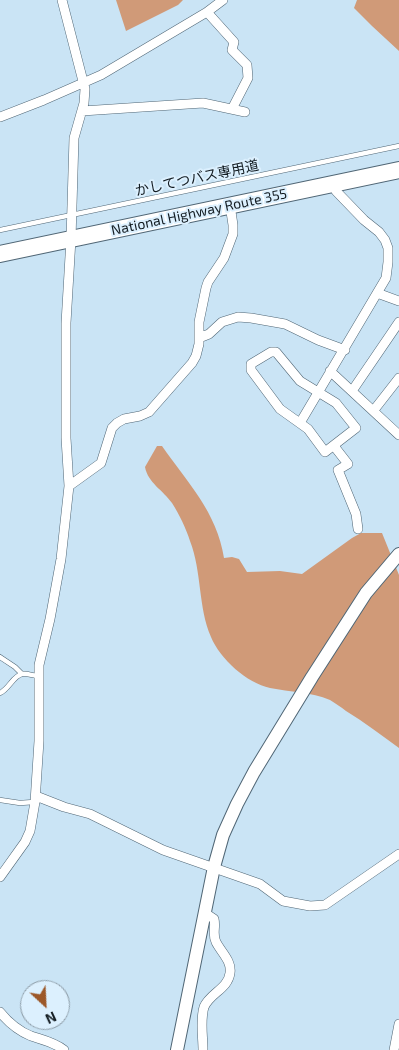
<!DOCTYPE html>
<meta charset="utf-8">
<style>
body{margin:0}
#map{position:relative;width:399px;height:1050px;overflow:hidden;background:#cae4f5;font-family:"Exo 2",sans-serif}
canvas{display:block}
.north{position:absolute;left:20px;top:980px;width:50px;height:50px;box-sizing:border-box;background:#dcf0fe;border:1px solid #8c9ba6;border-radius:50%;rotate:155deg;font-size:14px;font-weight:700;line-height:20px;text-align:center;color:#131c22}
.north::after{content:'';display:block;margin:auto;width:18px;height:22px;background:#9c5829;clip-path:polygon(50% 0,100% 100%,50% 72%,0 100%)}
</style>
<div id="map">
<canvas width="399" height="1050"></canvas>
<div class="north">N</div>
</div>
<script>
const context = document.querySelector('canvas').getContext('2d');
context.lineJoin = 'round';
function fill(path, color) {
  context.fillStyle = color;
  context.fill(path, 'evenodd');
}
function stroke(path, color, width, dash) {
  context.strokeStyle = color;
  context.lineWidth = width;
  context.lineCap = dash ? 'butt' : 'round';
  context.setLineDash(dash || []);
  context.stroke(path);
}
function write(font, color, halo, rows, align = 'center') {
  context.font = font + ' "Exo 2","Noto Sans JP",sans-serif';
  context.lineWidth = 4;
  context.setLineDash([]);
  context.textBaseline = 'middle';
  context.strokeStyle = halo;
  context.fillStyle = color;
  for (const [text, x, y, turn = 0] of rows) {
    context.save();
    context.translate(x, y);
    context.rotate((+turn || 0) * Math.PI / 180);
    context.textAlign = isNaN(turn) ? turn : align;
    if (halo) context.strokeText(text, 0, 0);
    context.fillText(text, 0, 0);
    context.restore();
  }
}
fill(new Path2D(`
 M116 0H183L178 5 126 31Z
 M357 0H399V51L372 26 354 8Z
 M157 446H162C187 482 217 512 224 558L232 557 239 559 247 572 280 571 302 574 352 538 361 533H382L399 575V748C381 735 364 722 346 711 341 707 335 703 330 700 311 692 290 692 270 688 247 683 220 659 211 637 198 607 202 572 190 541 186 528 179 514 172 503 163 490 148 483 145 467Z`), '#d09a78');
const lane = new Path2D(`
 M0 230 399 146
 M0 657 15 667 22 674
 M0 693C9 689 13 676 22 674 27 673 33 676 38 676
 M0 800 20 803 34 802`);
const street = new Path2D(`
 M207 12 234 42 232 50 247 65 248 78 232 109
 M82 111 203 103 245 112
 M0 117 44 100 101 75 207 12 223 0
 M377 293 399 301
 M199 338 209 334 222 322 238 317 251 318 285 324 318 340 345 350
 M271 352H276L300 381 336 403 356 428 325 452 308 429 280 409 251 370V364Z
 M330 371 399 435
 M352 391 399 322
 M374 410 399 378
 M300 423 386 278 388 262V248L385 240 379 232 364 220 336 191 334 184
 M334 446 348 464 338 470 356 514 358 529
 M69 486 101 463 112 428 117 423 124 419 140 416 149 412 192 363 196 356 199 344V322L206 288 208 282 224 258 233 234V225L230 205
 M36 796 64 807 90 814 163 850 260 884 283 901 310 906 325 905 399 854
 M0 877 25 842 30 831 35 802 39 741V665L50 619 61 559 69 486 66 438V323L71 239 74 138 84 103 85 89 62 0
 M0 1012C8 1022 19 1031 31 1036 43 1040 54 1042 64 1050
 M203 1050C203 1037 200 1020 204 1007 210 993 228 989 230 973 232 961 221 952 216 942 212 934 216 927 214 919L205 913
 M394 1050 399 1024`);
const secondary = new Path2D(`
 M177 1050 214 867 223 835 237 804 254 772 312 677 366 593 399 554`);
const highway = new Path2D(`
 M0 254 399 170`);
stroke(lane, '#506675', 5.5);
stroke(street, '#506675', 10);
stroke(secondary, '#506675', 14);
stroke(highway, '#506675', 18);
stroke(lane, '#fff', 4.5);
stroke(street, '#fff', 9);
stroke(secondary, '#fff', 12);
stroke(highway, '#fff', 16);
write('14px', '#131c22', '#dcf0fe', [
 ["かしてつバス専用道",197,178,-12],
 ["National Highway Route 355",199,212,-12]
]);
</script>
